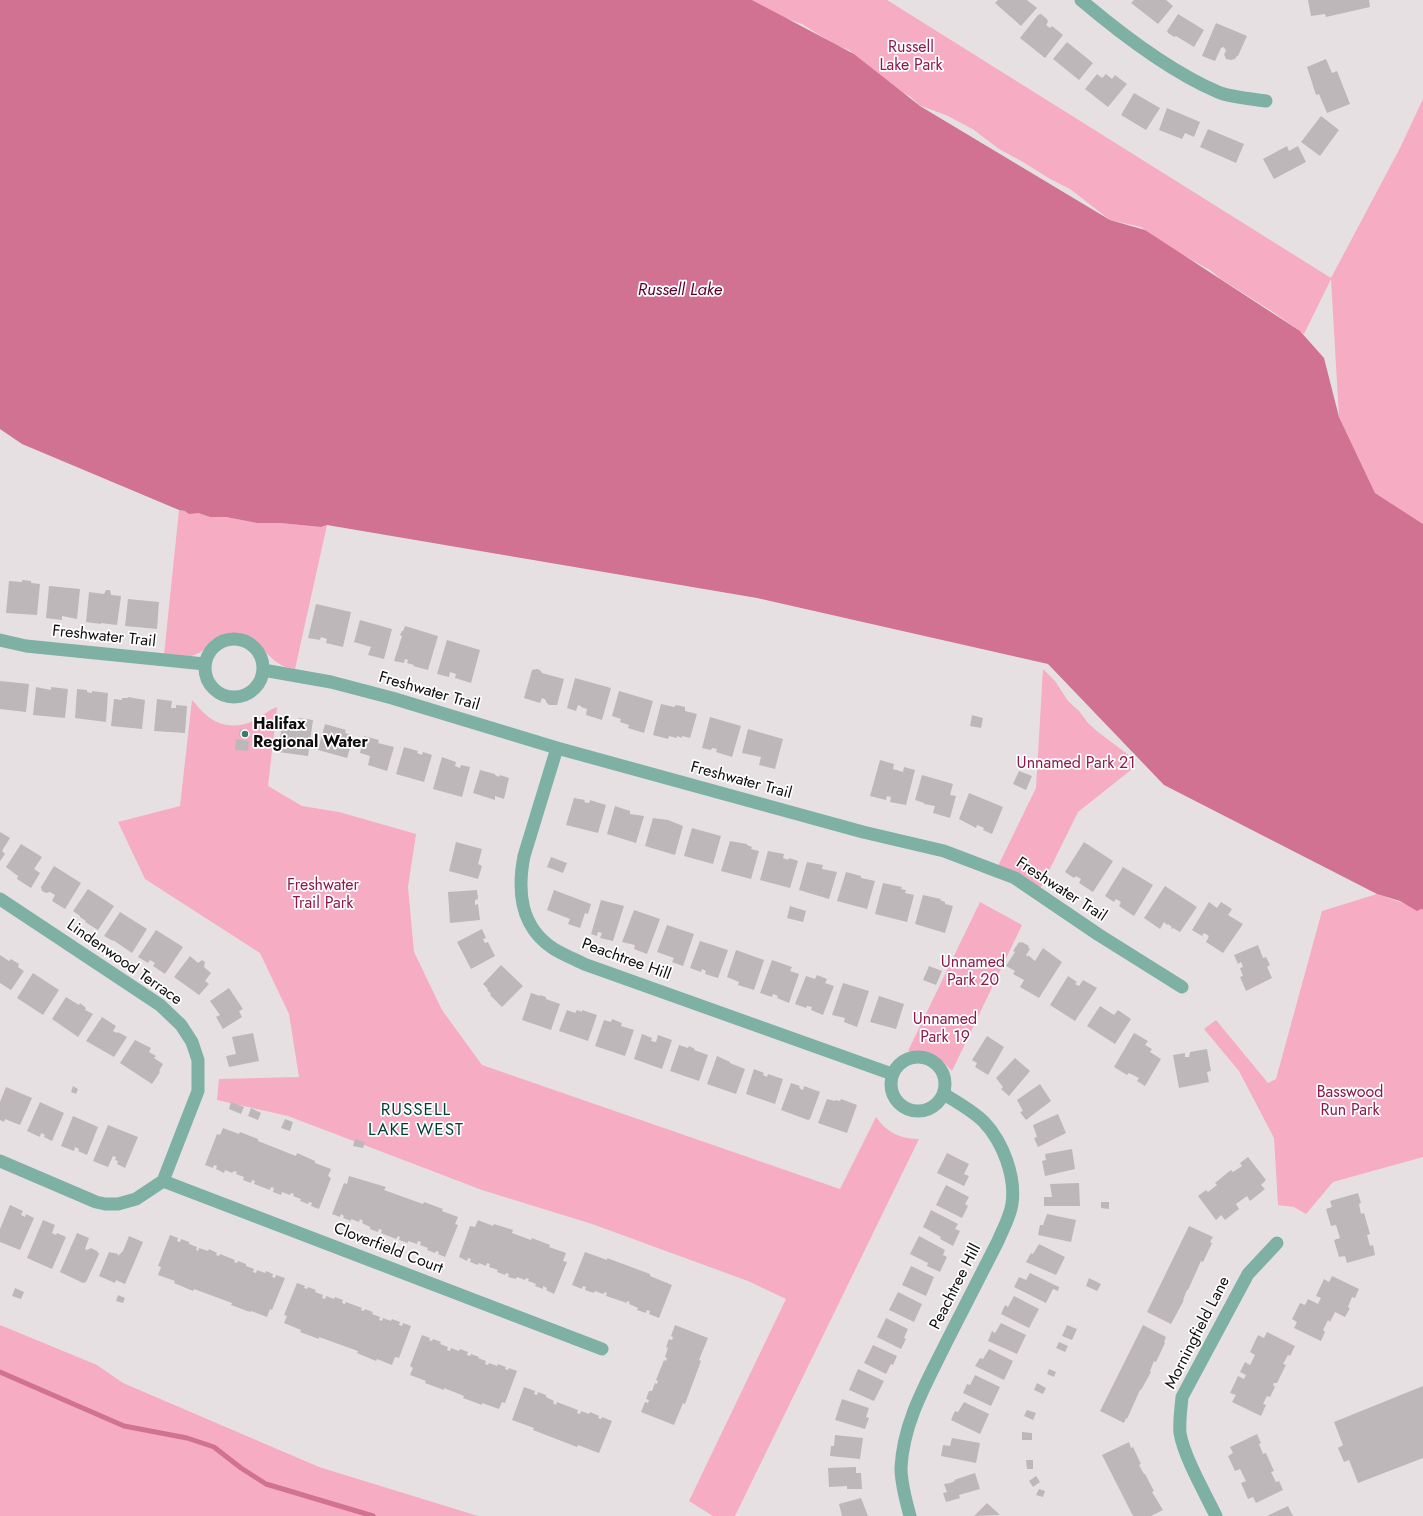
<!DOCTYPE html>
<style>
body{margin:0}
canvas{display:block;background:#e7e0e2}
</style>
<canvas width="1423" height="1516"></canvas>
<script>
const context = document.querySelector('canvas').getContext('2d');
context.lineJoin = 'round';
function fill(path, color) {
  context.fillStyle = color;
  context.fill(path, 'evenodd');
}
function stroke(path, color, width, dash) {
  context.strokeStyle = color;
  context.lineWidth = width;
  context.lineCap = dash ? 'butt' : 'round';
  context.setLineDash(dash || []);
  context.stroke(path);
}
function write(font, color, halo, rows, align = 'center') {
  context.font = font + ' Jost,sans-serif';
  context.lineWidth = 3.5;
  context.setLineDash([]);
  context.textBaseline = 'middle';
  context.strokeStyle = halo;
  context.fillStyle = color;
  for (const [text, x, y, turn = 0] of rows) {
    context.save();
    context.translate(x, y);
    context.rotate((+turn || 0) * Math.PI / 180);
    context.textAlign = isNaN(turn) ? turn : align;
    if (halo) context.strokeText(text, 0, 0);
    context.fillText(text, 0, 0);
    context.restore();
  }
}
fill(new Path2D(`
 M752 0H887L1331 278 1400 148 1423 99V524L1375 493 1339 417 1331 279 1304 334 1273 312 1221 279 1210 270 1170 248 1141 227 1110 220 1070 189 1050 179 1023 162 999 149 974 130 948 116 919 105 920 106 911 97 900 91 849 50 834 44 802 24 785 18Z
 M179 510 198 513 210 517H226L257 523H280L321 527 327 525 295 669C267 666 267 640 238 638 213 635 210 651 191 656 183 658 172 655 164 655Z
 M1043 669 1055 681 1068 701 1079 711 1088 723 1098 732 1130 756 1136 766 1078 812 1039 891 997 868 1036 788Z
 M192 700C197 705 200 710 205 714 219 727 238 729 255 720 263 716 268 710 277 707L268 786 302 806 339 812 416 834 408 887 414 952 442 1010 482 1065 840 1189 876 1117C886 1132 900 1139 919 1139L735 1516H713L689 1501 786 1299 748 1281 592 1224 482 1190 288 1116 217 1100 219 1079 299 1077 289 1014 260 953 145 879 118 822 180 806Z
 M1377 894 1423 910V1157L1333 1182 1306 1214 1294 1207 1278 1205 1274 1138 1239 1071 1204 1029 1216 1020 1268 1083 1276 1079 1322 911Z
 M980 902 1022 925 952 1071C938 1055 929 1051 908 1051Z
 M0 1325 97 1365 123 1383 319 1467 478 1516H0Z`), '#f6acc2');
fill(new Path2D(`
 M0 0H752L854 54 920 106 1110 220 1145 230 1300 331 1324 358 1339 417 1375 493 1423 524V910L1421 909 1417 911 1400 901 1377 894 1164 785 1048 664 757 598 327 525 321 527 280 523H257L226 517H210L198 513 189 514 185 511 179 510 22 444 0 429Z`), '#d17292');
stroke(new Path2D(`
 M0 1372 124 1426 187 1438 214 1447 241 1468 266 1484 373 1516`), '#d17292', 5);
fill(new Path2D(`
 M998 0H1027L1037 8 1021 26 995 3Z
 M1134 0H1166L1173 6 1158 24 1131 3Z
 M1308 0H1369L1370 7 1326 17 1325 14 1311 16Z
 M1041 14 1047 19 1048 22 1046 25 1050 28 1052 26 1063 35 1045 58 1020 38 1038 15Z
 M1178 14 1204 30 1194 47 1176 36 1174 37 1168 33 1167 31Z
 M1216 23 1247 36 1238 56H1237L1235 59 1231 60 1226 59 1224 54 1226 51 1224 47 1221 48 1215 61 1202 56Z
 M1067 42 1093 63 1079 80 1053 59Z
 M1326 59 1332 73 1337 71 1350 104 1327 113 1319 94 1316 95 1307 67Z
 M1097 74 1102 78 1106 74 1112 79 1115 75 1127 84 1108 107 1085 89Z
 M1134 93 1160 108 1146 130 1121 115Z
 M1167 108 1200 122 1194 137 1185 133 1182 139 1159 130Z
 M1321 116 1339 130 1320 156 1301 142Z
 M1208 129 1244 144 1236 163 1200 147Z
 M1287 146 1289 151 1298 146 1306 162 1274 179 1263 159Z
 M22 580 31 581V583L40 584 37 615 6 613 9 581 22 582Z
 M49 586 80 589 77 619 62 616V620L46 618Z
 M106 590H110L111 595 121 596 117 625 101 623V624L86 622 89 592 104 594Z
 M128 599 159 602 157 629 125 626Z
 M316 604 351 612 343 647 326 643 327 639 321 637 320 640 308 638Z
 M360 620 392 629 384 659 368 655 371 647 354 642Z
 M405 626 438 636 428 670 413 666 414 665 407 663 408 660 405 659 404 663 394 661 402 636 400 635 402 631H403Z
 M447 640 480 650 471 683 455 678 456 674 450 672 449 677 437 674Z
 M537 669 540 670 542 673 564 679 557 705H549L546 702V700L542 698 540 703 524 698 532 670Z
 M575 678 611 688 602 720 586 715 587 709 581 707V706L578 705 576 711 567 708Z
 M0 681 29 684 26 712 0 709Z
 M36 687 51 690V687L68 689 65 718 33 715Z
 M77 689 87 690V692L92 693V691L108 693 106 722 75 718Z
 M619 691 653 701 644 733 628 728 629 725 620 722 621 719 612 716Z
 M128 697 145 700 142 729 111 726 114 699 122 700V698H128Z
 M157 699 172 701 171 708H176V705L187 706 185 733 154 731Z
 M661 704 674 707 676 705 685 707V711L697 714 690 738 682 736V738L677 736V738L669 736 668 739 653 735Z
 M972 715 983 718 981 728 970 726Z
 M283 717 298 722 299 718 313 720 308 756 278 752Z
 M710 717 741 726 732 757 716 752 717 749 712 748 711 750 702 748Z
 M325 724 346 730 345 733 349 734 348 737 353 739 347 758 318 750Z
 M240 729 250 731 249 738 239 736Z
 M748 729 783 739 775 769 759 765 761 757 742 753Z
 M364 736 379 740 378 743 394 747 387 771 368 765 370 756 360 753Z
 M236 739 249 741 248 751 235 750Z
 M404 747 418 751 417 753 422 755 423 752 432 755 424 782 396 774Z
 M442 757 456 762 455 766 460 768 461 765 470 767 462 797 433 789Z
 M880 760 894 764 893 769 903 772 904 767 915 770 906 805 890 802 891 797 887 796 886 800 870 796Z
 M480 770 495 774V775L499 777 500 775 509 778 504 799 495 796V800L473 793Z
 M1019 771 1032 776 1026 790 1013 784Z
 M922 775 953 784 950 795 956 796 950 818 933 813 935 806 924 804V803L915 800Z
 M969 793 1003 807 992 834 983 830 984 828 977 825 976 828 959 819Z
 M574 798 585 800 584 802 589 803 590 800 606 805 598 833 566 825Z
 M615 806 630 811V814L644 816 636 843 607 834Z
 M653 818 668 820 683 826 675 855 645 846Z
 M692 828 721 836 713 864 684 856Z
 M0 832 10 838 2 851 5 854 0 861Z
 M730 841 747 844V845L752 847 751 849 759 851 751 879 721 871Z
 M456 842 482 849 478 864 482 866 478 879 449 871Z
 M1084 842 1113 861 1093 892 1079 883 1081 879 1076 876 1074 878 1065 872Z
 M21 844 42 857 34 869 40 873 31 888 17 879 18 876 6 867Z
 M768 851 784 854 783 858 788 860 789 858 798 861 790 888 760 880Z
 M551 857 567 863 563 873 547 867Z
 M807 862 823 865 822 869 837 872 829 899 799 890Z
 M54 866 81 883 65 909 52 901 55 895 50 892 46 893 42 891 41 887Z
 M1123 867 1153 885 1134 916 1119 906 1121 902 1116 899 1114 902 1105 896Z
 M846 872 861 876V878L875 881 867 909 837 901Z
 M883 883 902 887 901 889 906 890 905 893 914 895 907 922 875 914Z
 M1165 886 1197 907 1180 932 1173 928 1172 929 1171 928 1172 927 1168 924 1167 925 1164 922 1160 929 1144 918Z
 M88 889 114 906 98 930 85 922 86 921 80 917V916L73 911Z
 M477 890 478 899 475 900V905L478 904 480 920 450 923 448 892Z
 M554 890 591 904 588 914 585 913 580 928 568 924 570 919 547 910Z
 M923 895 941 899 940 900 945 902V904L953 906 945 933 915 924Z
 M601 900 624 906 613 941 600 938 602 933 598 932 597 936 591 934Z
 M1209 902 1217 908 1221 902 1232 909 1228 915 1243 924 1223 953 1206 942 1209 936 1204 933 1202 936 1192 930Z
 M790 906 806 911 803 922 787 918Z
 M634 910 660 919 647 954 634 949 635 945 622 942Z
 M120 912 147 929 132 953 113 940V941L104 936Z
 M667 925 694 934 683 966 672 962 674 958 657 952Z
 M482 929 486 938 483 939 485 943 488 942 495 956 471 969 457 942Z
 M156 930 183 947 165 974 153 966 155 963 150 960 148 963 138 957Z
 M700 941 728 950 718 978 705 974 706 971 702 969 701 972 690 968Z
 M1019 942 1021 943 1022 942 1029 946 1028 947 1030 949 1026 955 1028 957V955L1035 961 1043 948 1062 962 1039 998 1020 987 1024 980 1013 974 1015 971 1006 966 1015 952 1013 951Z
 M1258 945 1263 958 1266 957 1270 965 1267 967 1272 978 1246 991 1240 977 1243 976 1240 968 1243 967 1241 962 1238 964 1234 955Z
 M736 950 764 960 754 990 738 985 739 982 727 977Z
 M0 955 9 961 11 959 19 964 18 967 24 971 11 990 0 983Z
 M190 956 198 963 202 960 205 962 204 967 211 973 205 981 209 984 199 995 174 977Z
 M772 960 792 967 790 971 799 974 789 1003 777 998 778 996 773 994 772 997 760 993Z
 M501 965 523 986 502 1007 490 995 491 994 487 990 488 989 483 984Z
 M929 966 942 971 936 985 923 980Z
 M33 973 59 990 43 1015 17 998Z
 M817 975 827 979 825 983 834 986 823 1015 811 1010 812 1007 807 1006 806 1008 795 1004 806 976 815 979Z
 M1068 976 1077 982 1075 984 1079 986 1083 980 1097 988 1075 1021 1050 1005Z
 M843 983 869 991 857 1027 844 1022 845 1018 832 1015Z
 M229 988 243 1009 239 1011 242 1017 223 1029 216 1017 220 1015 210 1001Z
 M531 993 540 996V995L546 997V999L560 1004 551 1030 522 1020Z
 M879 996 904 1004 896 1029 870 1022Z
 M66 997 79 1005 80 1003 86 1008 85 1010 93 1014 78 1037 52 1019Z
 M1100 1006 1114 1015 1118 1010 1131 1019 1115 1044 1087 1026Z
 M567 1010 575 1013 577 1010 582 1012V1010L597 1015 588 1041 559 1031Z
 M102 1017 116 1026 113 1031 117 1033 118 1032 127 1037 114 1057 86 1041Z
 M612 1019 622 1023 621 1026 634 1030 625 1056 595 1046 604 1020 611 1022Z
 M253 1033 259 1061 229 1067 226 1056 236 1054 232 1037Z
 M1134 1033 1148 1041 1145 1045 1152 1049 1150 1052 1161 1059 1145 1086 1137 1081 1139 1078 1129 1073 1127 1075 1114 1067Z
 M642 1034 652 1038 651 1041 656 1042 658 1035 672 1040 662 1069 634 1059Z
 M987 1036 1004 1047 988 1075 975 1067 977 1063 972 1060Z
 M135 1040 151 1048 149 1052 156 1056 154 1058 163 1064 159 1071 160 1072 152 1084 120 1063Z
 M679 1045 688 1048 689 1046 695 1049 694 1050 708 1055 699 1081 670 1071Z
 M1207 1049 1211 1071 1207 1072 1209 1082 1179 1088 1173 1055 1185 1053V1057H1189L1190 1052Z
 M717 1056 730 1062V1063L745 1069 736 1094 707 1084Z
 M1015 1058 1030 1071 1009 1096 1001 1089 1003 1087 996 1078Z
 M754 1069 764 1073 763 1075 767 1077 768 1074 783 1079 775 1104 746 1094Z
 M791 1083 800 1086 799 1088 803 1090 804 1086 820 1092 810 1119 808 1120 781 1110Z
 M1040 1084 1051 1101 1026 1120 1020 1112 1023 1111 1017 1100Z
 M73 1086 78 1089 76 1094 71 1092Z
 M6 1087 32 1098 20 1125 5 1119 4 1122 0 1120V1102Z
 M827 1099 835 1101V1100L840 1101 841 1099 857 1105 847 1133 818 1123Z
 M40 1102 64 1113 52 1141 44 1137 45 1135 41 1133 40 1137 27 1131Z
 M231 1102 244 1107 241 1114 229 1109Z
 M251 1108 261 1113 258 1120 248 1116Z
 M1058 1114 1066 1133 1038 1147 1034 1138 1037 1137 1033 1125Z
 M73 1116 98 1127 87 1155 78 1151 79 1149 75 1147 74 1151 61 1146Z
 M285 1119 293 1122 290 1131 281 1128Z
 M108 1125 138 1137 125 1168 117 1164 118 1161 115 1160 116 1157 113 1156 108 1167 93 1161Z
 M223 1128 239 1134 240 1132 258 1139V1141L296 1156 297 1153 315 1161V1163L331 1169 328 1176 331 1178 319 1209 311 1206 312 1203 309 1202 308 1204 300 1201 301 1199 293 1196 294 1194 291 1193 290 1195 282 1192 281 1195 273 1192 274 1188 271 1187 270 1190 254 1184 255 1181 252 1180 251 1183 243 1180 244 1177 236 1174 237 1172 234 1171 232 1173 225 1170 224 1173 216 1169 217 1166 214 1165 213 1168 205 1165 217 1134 220 1135Z
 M355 1139 365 1142 363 1148 353 1146Z
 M1072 1149 1075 1169 1045 1176 1042 1161 1046 1160 1045 1154Z
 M947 1153 969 1164 964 1174 969 1176 964 1186 937 1173Z
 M1248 1157 1266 1180 1261 1185 1265 1189 1250 1201 1247 1196 1236 1204 1239 1209 1225 1220 1221 1215 1216 1220 1198 1196 1206 1190 1208 1192 1217 1185 1215 1183 1231 1170 1233 1172 1242 1166 1240 1163Z
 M349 1176 386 1187 384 1190 423 1204 424 1202 443 1209 442 1211 458 1217 455 1224 458 1225 445 1257 438 1254 439 1252 436 1251 435 1253 427 1250 428 1248 420 1245 421 1242 418 1241 417 1244 408 1241V1243L399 1240 400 1237 398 1236 396 1239 381 1233 382 1230 379 1229 378 1232 370 1229V1227L362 1223 363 1221 360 1219 359 1222 351 1219V1221L343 1218 344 1216 341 1214 340 1217 332 1214 344 1183 347 1184Z
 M1079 1183 1080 1206H1044V1197H1052L1050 1184Z
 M946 1185 969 1197 965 1204 968 1206 962 1218 936 1205Z
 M1358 1193 1361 1203 1359 1204 1361 1214 1364 1213 1370 1234 1367 1235 1370 1246 1373 1245 1375 1255 1347 1263 1345 1256 1339 1257 1334 1240 1340 1238 1336 1225 1331 1226 1326 1209 1332 1207 1330 1201Z
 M1101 1202H1109V1209L1101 1208Z
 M10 1205 23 1211 21 1215 25 1217 26 1214 34 1218 20 1250 0 1242V1229Z
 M931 1210 958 1224 955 1229 960 1231 953 1246 940 1239 941 1237 923 1227Z
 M1047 1214 1076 1220 1071 1242 1038 1235 1040 1225H1043Z
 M43 1220 55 1225 52 1233 56 1235 57 1233 66 1237 52 1269 27 1258Z
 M478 1220 493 1226 494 1224 513 1230 512 1233 531 1240 532 1238 550 1245 549 1247 566 1253 563 1261 567 1262 554 1294 546 1290 547 1288 543 1286V1289L535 1286 536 1284 528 1281 529 1279 526 1278 525 1280 517 1277 516 1279 508 1277 509 1274 506 1273 505 1275 497 1272 498 1270 489 1267 490 1264 487 1263 486 1266 479 1263 478 1265 470 1262 471 1259 468 1258 467 1261 459 1257 470 1226 475 1227Z
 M1189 1226 1213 1237 1210 1242 1212 1243 1203 1262 1201 1261 1188 1290H1187L1183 1300H1184L1171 1324 1147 1312Z
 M77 1233 89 1238 85 1249 87 1250 91 1248 97 1251 99 1254 86 1282 83 1283 60 1272Z
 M170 1235 178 1238 177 1241 180 1242 181 1239 189 1242V1244L197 1247 196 1250 198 1251 199 1248 208 1251 209 1249 217 1253 216 1255 219 1256 220 1254 235 1260 234 1262 237 1263 238 1261 246 1264V1266L254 1269 253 1272 256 1273 257 1270 265 1273 266 1271 273 1274 272 1277 275 1278 276 1275 285 1278 272 1310 270 1309 267 1317 251 1311 250 1312 231 1305 232 1303 194 1289 193 1291 174 1283 175 1281 158 1275 161 1267 158 1266Z
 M129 1236 143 1242 125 1284 116 1280 115 1283 99 1276 109 1252 118 1254V1256L123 1251Z
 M919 1236 945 1250 943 1255 947 1257 940 1272 927 1266 928 1263 910 1254Z
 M1039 1244 1065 1257 1056 1275 1026 1262 1031 1253 1033 1254Z
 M585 1252 607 1260V1258L650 1274V1276L672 1285 659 1318 649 1314 650 1311 647 1310 646 1313 637 1310 638 1308 629 1304 630 1302 627 1301V1303L606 1296 607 1293 605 1292 603 1294 595 1291 594 1293 585 1290 586 1287 583 1286 582 1289 572 1285Z
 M911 1266 934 1277 926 1296 902 1285Z
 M1030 1273 1059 1287 1058 1291 1053 1289 1046 1303 1014 1287 1019 1277 1026 1280Z
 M1332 1276 1359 1289 1355 1298 1352 1297 1348 1307 1350 1308 1345 1317 1335 1312 1330 1322 1328 1320 1323 1330 1325 1332 1321 1341 1294 1328 1297 1322 1292 1319 1300 1303 1305 1305 1308 1299 1318 1304 1321 1298 1316 1296 1324 1279 1329 1282Z
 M1089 1278 1101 1284 1097 1291 1086 1286Z
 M297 1283 305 1286 304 1288 307 1289 308 1287 316 1290 315 1292 323 1295 322 1298 325 1299 326 1296 334 1299 335 1297 343 1300 342 1303 345 1304 346 1302 362 1308 361 1310 364 1311 365 1309 373 1312 372 1314 380 1317 379 1320 382 1321 383 1318 391 1321 392 1319 400 1322 399 1325 402 1326 403 1323 411 1326 399 1358 395 1357 392 1365 377 1359 376 1361 357 1353 358 1351 319 1337V1339L300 1332 301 1330 284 1323 287 1316 284 1315Z
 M15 1288 24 1292 21 1299 12 1296Z
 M898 1292 922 1304 914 1322 889 1310Z
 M118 1295 125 1298 123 1303 116 1301Z
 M1014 1296 1039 1309 1029 1328 1001 1314 1005 1305 1008 1307Z
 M886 1318 908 1329 904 1338 906 1339 901 1349 877 1337Z
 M1001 1323 1026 1335 1017 1354 988 1341 992 1331 995 1333Z
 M675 1325 708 1338 699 1360 701 1361 685 1404 683 1403 674 1425 641 1412 645 1402 648 1403 649 1400 646 1399 649 1391H652L655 1383 657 1384 658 1381 656 1380 664 1360 666 1361 667 1358 665 1357 668 1348 666 1347 669 1339 672 1340 673 1337 671 1336Z
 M1067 1325 1077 1329 1072 1340 1062 1336Z
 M1143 1325 1166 1337 1164 1342 1165 1343 1156 1362 1154 1361 1150 1371 1151 1372 1141 1390H1140L1127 1419 1126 1418 1124 1423 1100 1411Z
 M1267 1332 1295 1346 1290 1356 1288 1355 1283 1364 1286 1365 1277 1383H1274L1273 1385 1275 1387 1270 1397 1267 1396 1263 1404 1266 1405 1261 1416 1232 1402 1236 1395 1230 1393 1238 1376 1244 1379 1246 1375 1240 1372 1245 1362 1250 1365 1255 1355 1250 1352 1258 1335 1264 1338Z
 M422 1335 430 1338 429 1340 432 1341 433 1339 441 1342 440 1344 448 1347 447 1350 450 1351 451 1348 459 1351 460 1349 468 1352 467 1355 470 1356 471 1354 479 1357 478 1358 486 1361 485 1364 488 1365 489 1363 497 1366 498 1364 506 1367 505 1369 508 1370 509 1368 517 1371 505 1403 502 1402 499 1409 482 1403V1405L463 1398 464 1396 444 1388V1390L425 1383 426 1381 410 1375 413 1368 410 1366Z
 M1059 1342 1068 1346 1065 1352 1056 1348Z
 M873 1345 897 1356 893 1365 891 1364 886 1374 864 1363Z
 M989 1349 1013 1361 1004 1380 975 1366 980 1358 983 1359Z
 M858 1369 884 1381 874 1401 849 1390Z
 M1049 1369 1056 1372 1054 1377 1047 1374Z
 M975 1375 1000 1387 991 1406 963 1393 967 1384 970 1385Z
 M1037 1383 1046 1388 1043 1394 1034 1390Z
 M1423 1386V1458L1358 1483 1349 1460 1344 1462 1338 1448 1343 1445 1334 1422Z
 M524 1387 535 1391 534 1394 537 1395 538 1392 546 1395V1397L554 1401 553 1403 556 1405 557 1402 578 1410 577 1413 580 1414 581 1411 589 1414 590 1412 599 1416 598 1418 601 1419 602 1417 612 1421 599 1453 578 1445 577 1447 533 1430 534 1428 512 1420Z
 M842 1399 869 1408 866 1417 869 1418 865 1429 835 1420Z
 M964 1402 989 1414 980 1434 951 1420 955 1411 958 1412Z
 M1027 1410 1036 1413 1033 1420 1024 1416Z
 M1022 1432 1032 1433V1440H1022Z
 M1257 1434 1261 1443 1259 1444 1263 1454 1266 1453 1274 1471 1271 1472 1276 1482 1279 1481 1283 1490 1256 1503 1253 1497 1248 1499 1241 1483 1246 1481 1240 1469 1235 1471 1228 1456 1233 1453 1230 1447Z
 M835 1435 863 1438 860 1459 830 1456 831 1446H834Z
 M952 1438 980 1443 976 1463 941 1456 943 1445 950 1446Z
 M1129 1442 1131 1448 1133 1447 1141 1464 1139 1465 1144 1474H1145L1154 1491 1152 1492 1163 1510 1151 1516H1133L1102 1455Z
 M1026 1460H1033V1469H1027Z
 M856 1467V1473H861L862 1489H847V1486L829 1487 828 1468Z
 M975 1473 980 1489 959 1495 960 1498 946 1502 943 1493 947 1492 944 1484 950 1483 955 1481 954 1480Z
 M1036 1476 1040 1482 1033 1487 1029 1481Z
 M1039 1489 1045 1491 1043 1497 1036 1495Z
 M861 1498 868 1516H842L839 1504Z
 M987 1503 1000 1515 974 1516Z
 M1288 1506 1293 1516H1267Z`), '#beb7b9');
stroke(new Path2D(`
 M1081 0C1120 33 1171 72 1218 92 1229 97 1252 99 1266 101
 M205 668a29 29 0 1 1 58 0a29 29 0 1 1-58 0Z
 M0 640 26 646 205 664
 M263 670 331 682 392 698 557 748 863 832 944 851 1015 878 1099 935 1182 987
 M557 748 524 856C517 892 520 927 554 949 564 955 574 959 584 964L892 1074
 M0 899 160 1005 181 1025 192 1042 198 1060V1091L163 1181 136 1199 118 1204H105L96 1202 0 1161
 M891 1084a27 27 0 1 1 54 0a27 27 0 1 1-54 0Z
 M163 1181 602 1349
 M910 1516C906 1501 901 1484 901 1468 903 1422 927 1382 947 1341 964 1308 981 1275 998 1241 1003 1229 1010 1217 1012 1204 1016 1177 1003 1142 984 1122 973 1111 958 1103 944 1094
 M1216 1516C1205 1493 1184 1457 1180 1433 1179 1421 1181 1409 1182 1397L1248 1274 1277 1243`), '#7eb0a4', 13);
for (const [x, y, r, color] of [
 [245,734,4,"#397c6e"]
]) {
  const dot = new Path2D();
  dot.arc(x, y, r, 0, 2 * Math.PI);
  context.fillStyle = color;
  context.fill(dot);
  stroke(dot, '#fff', 1.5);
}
write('16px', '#8c194c', '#fff', [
 ["Russell",911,48],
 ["Lake Park",911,66],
 ["Unnamed Park 21",1076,764],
 ["Freshwater",323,886],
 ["Trail Park",323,904],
 ["Unnamed",973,963],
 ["Park 20",973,981],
 ["Unnamed",945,1020],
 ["Park 19",945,1038],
 ["Basswood",1350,1093],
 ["Run Park",1350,1111]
]);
write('16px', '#0f0c0d', '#fff', [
 ["Freshwater Trail",104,637,6],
 ["Freshwater Trail",429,692,16],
 ["Freshwater Trail",741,781,15],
 ["Freshwater Trail",1061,890,33],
 ["Peachtree Hill",626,960,20],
 ["Lindenwood Terrace",124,963,35],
 ["Cloverfield Court",388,1249,21],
 ["Peachtree Hill",956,1287,-63],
 ["Morningfield Lane",1198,1333,-63]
]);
write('bold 16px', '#0f0c0d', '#fff', [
 ["Halifax",253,725],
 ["Regional Water",253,743]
], 'left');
write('italic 17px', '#5b012d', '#fff', [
 ["Russell Lake",680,291]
]);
context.letterSpacing = '1px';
write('17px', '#003d33', '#fff', [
 ["RUSSELL",416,1111],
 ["LAKE WEST",416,1131]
]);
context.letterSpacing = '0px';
</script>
